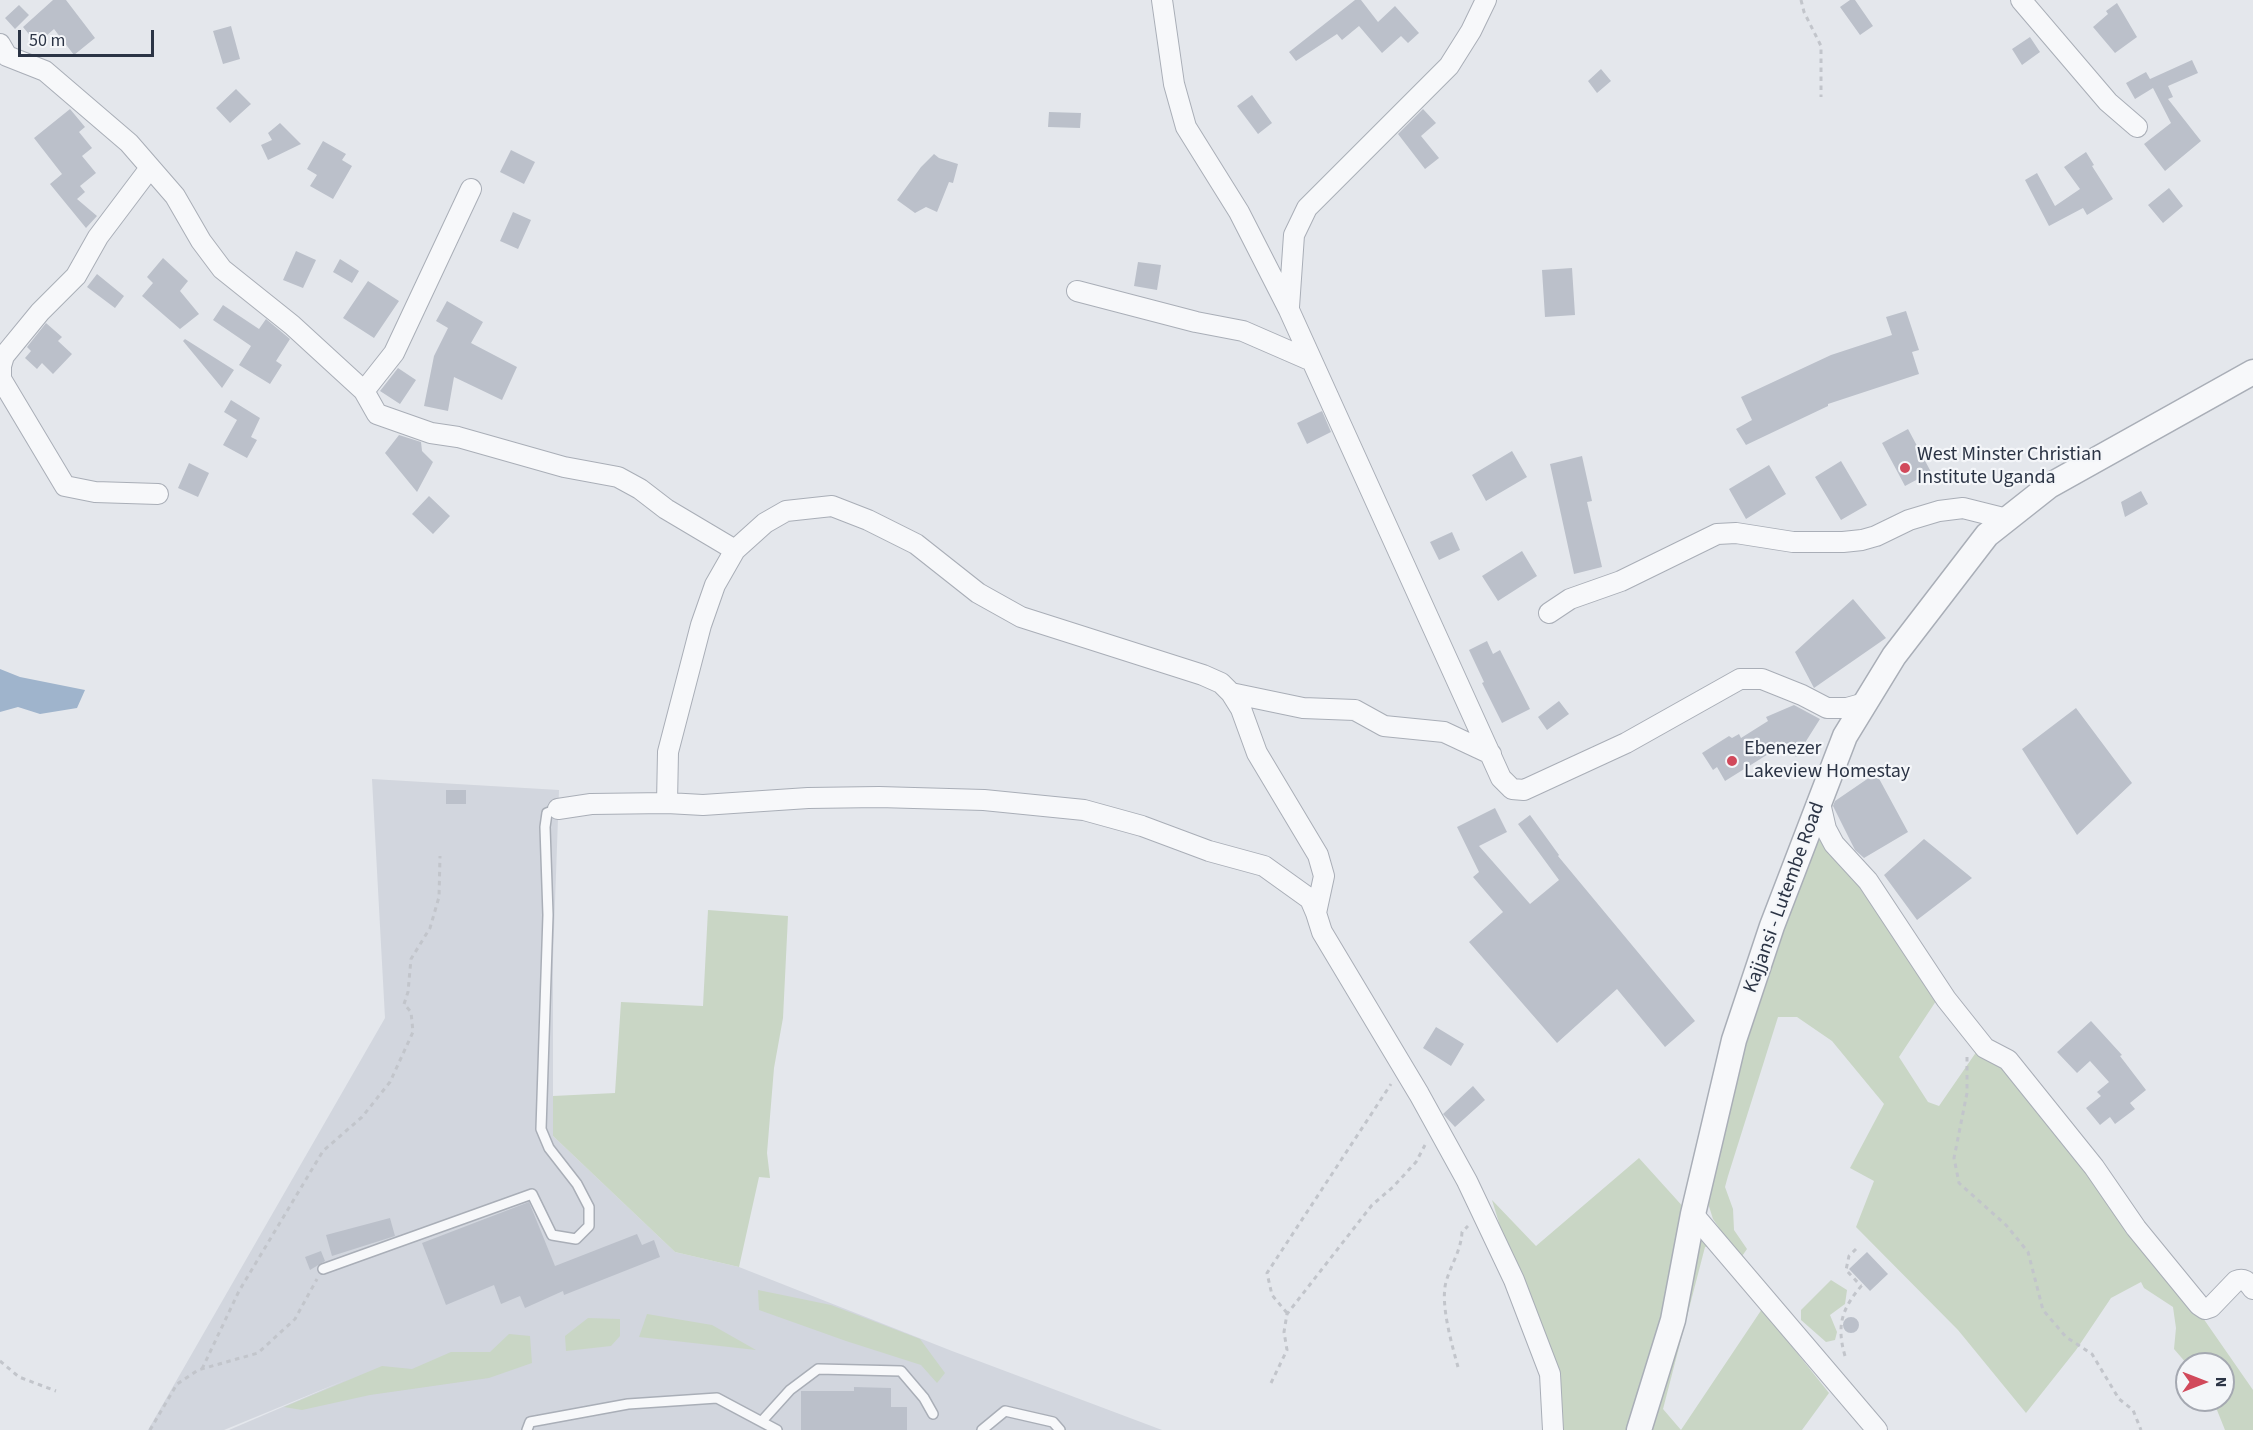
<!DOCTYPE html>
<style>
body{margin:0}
#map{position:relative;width:2253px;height:1430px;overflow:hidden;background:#e4e7ec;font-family:"Source Sans 3",sans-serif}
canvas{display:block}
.north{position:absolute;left:2175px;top:1352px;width:60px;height:60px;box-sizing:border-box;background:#f4f6f9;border:2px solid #a4a8b1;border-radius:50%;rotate:90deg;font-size:16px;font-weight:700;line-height:24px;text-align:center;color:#2b3445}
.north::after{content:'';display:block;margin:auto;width:21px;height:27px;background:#d1495b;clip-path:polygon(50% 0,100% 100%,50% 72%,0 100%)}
.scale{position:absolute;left:18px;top:30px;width:136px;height:27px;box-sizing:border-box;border:3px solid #2b3445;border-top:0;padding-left:8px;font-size:18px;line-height:21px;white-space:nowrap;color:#2b3445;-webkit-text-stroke:4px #f4f6f9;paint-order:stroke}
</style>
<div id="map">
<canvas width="2253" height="1430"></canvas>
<div class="north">N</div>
<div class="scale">50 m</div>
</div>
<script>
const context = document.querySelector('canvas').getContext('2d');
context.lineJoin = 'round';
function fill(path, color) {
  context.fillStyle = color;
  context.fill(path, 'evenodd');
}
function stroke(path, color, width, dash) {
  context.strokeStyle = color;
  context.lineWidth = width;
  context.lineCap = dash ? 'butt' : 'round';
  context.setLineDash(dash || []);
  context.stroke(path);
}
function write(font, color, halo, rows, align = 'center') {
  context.font = font + ' "Source Sans 3",sans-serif';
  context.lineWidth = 4.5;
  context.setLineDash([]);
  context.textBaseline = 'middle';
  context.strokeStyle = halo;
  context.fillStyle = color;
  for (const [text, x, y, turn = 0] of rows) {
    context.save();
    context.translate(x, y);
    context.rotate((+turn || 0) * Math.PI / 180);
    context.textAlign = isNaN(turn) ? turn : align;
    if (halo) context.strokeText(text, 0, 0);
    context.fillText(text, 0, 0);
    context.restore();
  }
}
fill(new Path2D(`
 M372 779 559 790 553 959V1136L675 1252 739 1267 952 1351 1162 1430H229L348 1379 224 1430H148L385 1018Z`), '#d2d6de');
fill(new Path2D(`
 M1821 823 1860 878 1938 998 1899 1057 1928 1102 1939 1106 1979 1048 2008 1068 2203 1318 2253 1390V1430H2225L2215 1405 2210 1400H2223V1364H2187L2174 1349 2176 1328 2173 1307 2144 1288 2141 1282 2111 1298 2076 1350 2026 1413 1958 1330 1856 1227 1874 1181 1850 1168 1884 1104 1832 1041 1797 1017H1778L1728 1176 1725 1187 1733 1209 1734 1230 1747 1249 1740 1259 1713 1219 1707 1200 1711 1172 1756 1001Z
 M708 910 788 916 783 1018 774 1068 767 1153 770 1178 759 1177 739 1267 675 1252 553 1136V1096L615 1093 621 1002 703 1006Z
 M1639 1158 1686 1210 1666 1315 1630 1430H1562L1492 1200 1536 1246Z
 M1701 1238 1708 1239 1712 1245 1705 1247 1663 1409 1681 1430 1762 1309 1829 1393 1802 1430H1648Z
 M1831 1280 1847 1290 1845 1304 1830 1315 1837 1332 1835 1340 1826 1342 1801 1320V1310Z
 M758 1290 831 1305 920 1339 945 1373 937 1383 921 1365 846 1341 759 1310Z
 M647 1314 712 1325 756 1350 639 1337Z
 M588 1318 620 1319V1336L611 1346 566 1351 565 1336Z
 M509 1334 530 1336 532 1363 489 1378 370 1395 302 1410 284 1407 382 1366 412 1369 451 1352H490Z`), '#c9d6c5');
fill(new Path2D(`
 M0 669 20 677 85 690 77 708 40 714 18 707 0 712Z`), '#9fb4cc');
fill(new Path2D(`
 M53 0H66L95 38 74 55 54 29 37 44 23 27Z
 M1355 0H1361L1378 22 1395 6 1419 33 1408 43 1401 36 1382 53 1359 26 1342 40 1337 34 1296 61 1289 52Z
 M1850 0H1855L1873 26 1860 35 1840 7Z
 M2117 3 2137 37 2115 53 2093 27 2108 14 2106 11Z
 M19 5 29 15 15 29 5 18Z
 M231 26 240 59 223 64 213 31Z
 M2030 37 2040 52 2022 65 2012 49Z
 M2192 60 2198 73 2168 86 2173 97 2168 99 2201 141 2165 171 2144 144 2171 123 2153 88 2135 99 2126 83 2146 72 2150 79Z
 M1601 69 1611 81 1597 93 1588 81Z
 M236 89 251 104 230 123 216 108Z
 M1252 95 1272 123 1258 134 1237 106Z
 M70 109 85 127 79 132 92 148 82 156 96 173 80 186 85 192 77 199 97 216 86 228 50 184 62 174 34 138Z
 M1423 109 1436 123 1421 136 1439 158 1425 169 1398 134Z
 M1049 112 1081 113 1080 128 1048 127Z
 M280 123 301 144 268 160 261 145 272 140 268 133Z
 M323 141 346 154 342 160 352 166 333 199 310 186 317 175 307 169Z
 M511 150 535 162 524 184 500 172Z
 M2086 152 2094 165 2092 166 2113 199 2087 215 2083 208 2049 226 2025 180 2037 173 2055 206 2080 189 2064 167Z
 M934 154 939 158 958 164 953 183 949 182 937 212 926 207 915 213 897 200 921 167Z
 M2169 188 2183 206 2163 223 2148 205Z
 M513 212 531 220 518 249 500 241Z
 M296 251 316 260 303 288 283 280Z
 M163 258 188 281 180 291 199 314 180 329 142 296 153 283 147 277Z
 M340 259 359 271 352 283 333 272Z
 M1138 262 1161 265 1157 290 1134 286Z
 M1572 268 1575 315 1545 317 1542 270Z
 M97 274 124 296 115 308 87 287Z
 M368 281 399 301 374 338 343 318Z
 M447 301 483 322 471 343 517 367 502 400 454 377 448 411 424 406 434 356 448 328 436 321Z
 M223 305 259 329 266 319 290 339 276 361 282 365 270 384 239 365 251 346 213 320Z
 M1906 311 1919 350 1912 352 1919 374 1828 404V406L1746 445 1736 429 1752 420 1741 397 1831 355 1892 335 1886 317Z
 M46 323 62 337 58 341 72 354 53 374 42 363 37 369 25 358 31 351 27 347Z
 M185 339 234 370 222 388 183 341Z
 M398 368 416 380 400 404 380 391Z
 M231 400 260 418 251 437 257 440 247 458 223 445 237 420 224 412Z
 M1322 411 1331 432 1307 444 1297 423Z
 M1908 429 1931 472 1905 486 1882 443Z
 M399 435 421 442 422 451 433 462 417 492 385 453Z
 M1512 451 1527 477 1486 501 1472 475Z
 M1582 456 1592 501 1587 502 1602 567 1574 574 1550 464Z
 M1841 461 1867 505 1841 520 1815 477Z
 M189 463 209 473 198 497 178 488Z
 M1769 465 1786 494 1746 519 1729 489Z
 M2141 491 2148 504 2125 517 2121 502Z
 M429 496 450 516 433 534 412 514Z
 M1452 532 1460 550 1439 560 1430 542Z
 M1522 551 1537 576 1498 601 1482 576Z
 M1853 599 1886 638 1814 688 1795 652Z
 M1487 641 1493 654 1500 650 1530 709 1502 723 1482 683 1484 682 1469 650Z
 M1559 701 1569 714 1547 730 1538 717Z
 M1794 705 1820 719 1796 757 1786 743 1725 781 1717 767 1713 770 1702 753 1729 736 1732 738 1739 734 1741 738 1768 721 1766 717Z
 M2076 708 2132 783 2077 835 2022 749Z
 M1876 773 1908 832 1864 858 1855 850 1833 806 1835 801Z
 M446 790H466V804H446Z
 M1495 808 1507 832 1479 846 1530 904 1559 880 1518 824 1530 815 1559 855 1558 856 1695 1021 1665 1047 1617 989 1557 1043 1469 942 1503 912 1473 877 1479 872 1457 827Z
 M1924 839 1972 878 1917 920 1884 875Z
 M2091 1021 2122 1055 2120 1056 2146 1090 2130 1103 2135 1109 2115 1124 2110 1117 2100 1125 2086 1108 2101 1096 2097 1092 2109 1082 2090 1061 2077 1073 2057 1052Z
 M1436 1027 1464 1044 1451 1066 1423 1048Z
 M1473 1086 1485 1100 1455 1127 1443 1114Z
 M529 1202 555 1266 637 1234 642 1245 654 1240 660 1257 564 1295 563 1291 525 1308 520 1296 501 1304 494 1285 446 1305 422 1243Z
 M390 1218 395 1236 332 1256 326 1235Z
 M321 1251 325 1261 310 1270 305 1257Z
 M1867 1252 1888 1274 1870 1291 1849 1269Z
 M1843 1325a8 8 0 1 1 16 0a8 8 0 1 1-16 0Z
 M854 1387 891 1388V1407H907V1430H801V1391H854Z`), '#bbc0ca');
const service = new Path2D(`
 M323 1269 532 1194 552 1235 576 1239 589 1226V1207L577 1184 549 1148 541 1129 548 915 545 827 547 813 558 809
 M762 1421 790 1390 818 1369 901 1371 924 1398 933 1414
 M527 1430 530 1422 628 1404 717 1398 777 1430
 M982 1430 1005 1411 1053 1422 1060 1430`);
const minor = new Path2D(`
 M1162 0 1174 84 1186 127 1239 212 1289 310 1501 778 1512 789 1524 790 1626 743 1740 679H1762L1802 695 1827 708H1847L1865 703
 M2021 0 2108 102 2137 127
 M0 44 7 56 45 71 129 143 175 196 201 241 222 269 292 325 364 391 377 414 431 433 458 437 564 467 618 477 640 489 666 509 735 550
 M150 168 98 237 76 276 40 312 4 356 1 366V379L65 486 95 492 158 494
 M1077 291 1196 322 1243 331 1312 361
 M1289 307 1294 235 1307 208 1449 66 1471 31 1486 0
 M364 391 394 353 471 189
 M1549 613 1570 599 1621 581 1717 534 1736 533 1793 542H1843L1862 540 1876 536 1909 520 1939 511 1963 508 2007 519
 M1231 693 1303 708 1355 710 1384 726 1444 732 1491 754
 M667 803 668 752 701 625 715 585 735 550 765 523 786 511 832 506 868 520 916 544 978 593 1021 617 1203 675 1221 683 1231 693 1241 709 1257 753 1318 855 1324 876 1316 913 1322 932 1419 1094 1467 1181 1514 1280 1550 1374 1553 1430
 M1820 803 1826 829 1834 844 1868 881 1946 999 1985 1048 2008 1060 2094 1167 2136 1228 2199 1305 2205 1309 2211 1307 2236 1281C2245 1277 2248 1283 2253 1289
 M558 809 591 804 667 803 703 805 808 798 879 797 984 800 1084 810 1142 826 1209 851 1264 866 1310 899 1316 913
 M1693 1214 1877 1430`);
const tertiary = new Path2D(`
 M1639 1430 1673 1320 1693 1214 1734 1040 1772 926 1845 736 1894 656 1987 535 2049 486 2253 372`);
stroke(service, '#a9aeb7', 12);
stroke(minor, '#a9aeb7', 22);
stroke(tertiary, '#a9aeb7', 27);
stroke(new Path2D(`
 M1801 0 1804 12 1821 46V97
 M1967 1057V1093L1954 1158 1959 1183 2006 1225 2028 1252 2043 1310 2066 1337 2092 1354 2119 1399 2133 1410 2141 1430
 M1856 1249 1849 1256 1846 1270 1861 1286
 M1287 1313 1272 1295 1267 1273 1391 1084
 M1845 1356C1836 1325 1842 1308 1863 1284
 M0 1361 19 1377 56 1391
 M1458 1367C1452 1345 1440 1304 1446 1282 1451 1264 1461 1251 1462 1232L1468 1226
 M202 1369 239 1291 323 1151 362 1117 390 1082 413 1032 411 1012 404 1004 408 992 411 959 430 928 439 897 440 856
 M1271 1383 1287 1350 1284 1332 1287 1314 1372 1205 1393 1187 1416 1162 1425 1145
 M150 1430 177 1384 198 1370 258 1353 295 1319 317 1279`), '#c2c5cb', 3, [4.5, 4.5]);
stroke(service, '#f7f8fa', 9);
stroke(minor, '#f7f8fa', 20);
stroke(tertiary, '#f7f8fa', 24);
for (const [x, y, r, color] of [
 [1905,468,6,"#d1495b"],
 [1732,761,6,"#d1495b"]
]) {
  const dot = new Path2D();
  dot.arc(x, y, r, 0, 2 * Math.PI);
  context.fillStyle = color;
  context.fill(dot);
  stroke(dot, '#f4f6f9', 2);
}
write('20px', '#2b3445', '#f4f6f9', [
 ["West Minster Christian",1917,456],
 ["Institute Uganda",1917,479],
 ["Ebenezer",1744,750],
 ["Lakeview Homestay",1744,773]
], 'left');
write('20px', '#2b3445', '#f4f6f9', [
 ["Kajjansi - Lutembe Road",1785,898,-70]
]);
</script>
